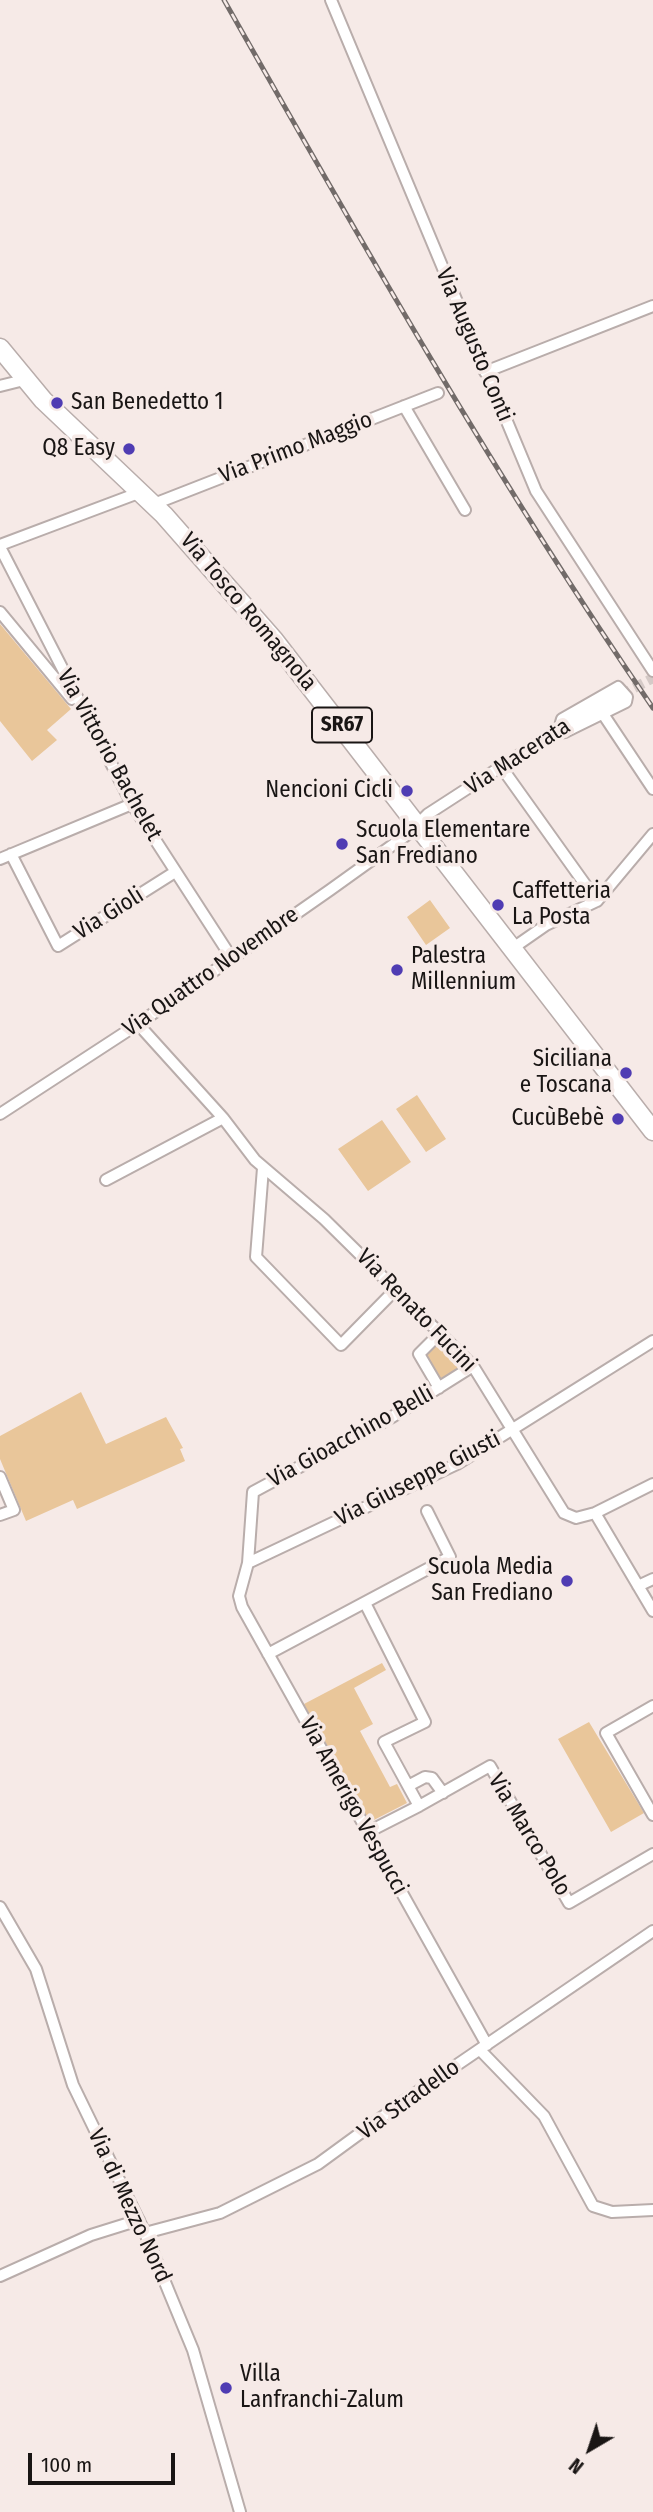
<!DOCTYPE html>
<meta charset="utf-8">
<style>
body{margin:0}
#map{position:relative;width:653px;height:2512px;overflow:hidden;background:#f6eae7;font-family:"Fira Sans Condensed",sans-serif}
canvas{display:block}
.north{position:absolute;left:555px;top:2414px;width:70px;height:70px;-webkit-text-stroke:5px #f6eae7;paint-order:stroke;rotate:219deg;font-size:19px;font-weight:700;line-height:28px;text-align:center;color:#191514}
.north::after{content:'';display:block;margin:auto;width:24px;height:32px;background:#191514;clip-path:polygon(50% 0,100% 100%,50% 72%,0 100%)}
.scale{position:absolute;left:28px;top:2453px;width:147px;height:32px;box-sizing:border-box;border:4px solid #191514;border-top:0;padding-left:9px;font-size:21px;line-height:24px;white-space:nowrap;color:#191514;-webkit-text-stroke:5px #f6eae7;paint-order:stroke}
</style>
<div id="map">
<canvas width="653" height="2512"></canvas>
<div class="north">N</div>
<div class="scale">100 m</div>
</div>
<script>
const context = document.querySelector('canvas').getContext('2d');
context.lineJoin = 'round';
function fill(path, color) {
  context.fillStyle = color;
  context.fill(path, 'evenodd');
}
function stroke(path, color, width, dash) {
  context.strokeStyle = color;
  context.lineWidth = width;
  context.lineCap = dash ? 'butt' : 'round';
  context.setLineDash(dash || []);
  context.stroke(path);
}
function write(font, color, halo, rows, align = 'center') {
  context.font = font + ' "Fira Sans Condensed",sans-serif';
  context.lineWidth = 7;
  context.setLineDash([]);
  context.textBaseline = 'middle';
  context.strokeStyle = halo;
  context.fillStyle = color;
  for (const [text, x, y, turn = 0] of rows) {
    context.save();
    context.translate(x, y);
    context.rotate((+turn || 0) * Math.PI / 180);
    context.textAlign = isNaN(turn) ? turn : align;
    if (halo) context.strokeText(text, 0, 0);
    context.fillText(text, 0, 0);
    context.restore();
  }
}
fill(new Path2D(`
 M0 624 71 709 47 730 57 740 32 761 0 721Z
 M430 900 450 928 426 945 407 917Z
 M417 1095 446 1139 426 1152 396 1109Z
 M382 1120 411 1162 368 1191 338 1149Z
 M437 1340 461 1367 439 1380 423 1354Z
 M81 1392 106 1444 166 1417 183 1448 180 1449 185 1461 77 1509 73 1500 26 1521 0 1459V1436Z
 M382 1663 386 1670 354 1688 373 1724 360 1731 390 1787 397 1784 407 1803 370 1822 304 1704Z
 M589 1722 644 1813 611 1832 558 1739Z`), '#e9c69a');
stroke(new Path2D(`
 M621 695 653 678`), '#d5cac7', 10, [10, 5]);
const minor = new Path2D(`
 M331 0 536 491 653 671
 M485 372 653 306
 M0 386 24 380
 M404 406 465 510
 M154 504 438 393
 M0 545 141 492
 M0 547 132 804 231 957
 M0 612 72 699
 M618 687 627 697 626 702 565 732 558 733 562 719Z
 M603 714 653 789
 M502 768 597 901
 M11 854 58 946 175 872
 M0 859 132 804
 M513 948 546 925 597 901 653 834
 M138 1024 223 1118 255 1160 324 1219 473 1366 564 1513 576 1518 595 1513 653 1611
 M0 1114 138 1024 330 890 408 834 428 814 570 722 621 695
 M263 1168 256 1257 341 1345 396 1289
 M106 1180 223 1118
 M473 1366 392 1417 253 1492 248 1563 239 1596 242 1607 487 2045
 M439 1388 419 1354 440 1333
 M0 1477 14 1510 0 1515
 M595 1513 653 1484
 M248 1563 457 1464 653 1341
 M638 1586 653 1579
 M365 1603 425 1722 384 1742 419 1806 368 1832
 M268 1654 450 1557 427 1511
 M653 1706 606 1733 653 1815
 M408 1786 425 1777 432 1778 443 1793
 M419 1806 490 1766 569 1903 653 1854
 M0 1907 36 1969 73 2085 145 2233 169 2292 193 2350 240 2512
 M480 2050 544 2116 593 2206 612 2212 653 2210
 M145 2233 220 2213 318 2164 407 2099 653 1931
 M0 2276 91 2235 139 2220`);
const primary = new Path2D(`
 M0 348 43 400 164 515 274 640 653 1131`);
stroke(minor, '#b9adab', 14);
stroke(primary, '#b9adab', 21);
stroke(minor, '#fff', 10);
stroke(primary, '#fff', 18);
const rail = new Path2D(`
 M224 0C360 240 497 481 653 708`);
stroke(rail, '#726b69', 5);
stroke(rail, '#f6eae7', 2.5, [8]);
for (const [x, y, r, color] of [
 [57,403,7,"#4f3cb3"],
 [129,449,7,"#4f3cb3"],
 [407,791,7,"#4f3cb3"],
 [342,844,7,"#4f3cb3"],
 [498,905,7,"#4f3cb3"],
 [397,970,7,"#4f3cb3"],
 [626,1073,7,"#4f3cb3"],
 [618,1119,7,"#4f3cb3"],
 [567,1581,7,"#4f3cb3"],
 [226,2388,7,"#4f3cb3"]
]) {
  const dot = new Path2D();
  dot.arc(x, y, r, 0, 2 * Math.PI);
  context.fillStyle = color;
  context.fill(dot);
  stroke(dot, '#f6eae7', 2.5);
}
for (const [x, y, w] of [
 [342,725,60]
]) {
  const box = new Path2D();
  box.roundRect(x - w / 2, y - 17.5, w, 35, 5);
  context.fillStyle = '#f6eae7';
  context.fill(box);
  stroke(box, '#191514', 2);
}
write('bold 21px', '#191514', null, [
 ["SR67",342,725]
]);
write('23px', '#191514', '#f6eae7', [
 ["Via Augusto Conti",474,345,67],
 ["Via Primo Maggio",296,448,-21],
 ["Via Tosco Romagnola",248,612,50],
 ["Via Vittorio Bachelet",109,755,61],
 ["Via Macerata",518,757,-33],
 ["Via Gioli",109,914,-32],
 ["Via Quattro Novembre",211,972,-35],
 ["Via Renato Fucini",416,1311,46],
 ["Via Gioacchino Belli",351,1437,-29],
 ["Via Giuseppe Giusti",418,1479,-27],
 ["Via Amerigo Vespucci",353,1806,61],
 ["Via Marco Polo",529,1835,59],
 ["Via Stradello",409,2100,-36],
 ["Via di Mezzo Nord",129,2206,65]
]);
write('23px', '#191514', '#f6eae7', [
 ["San Benedetto 1",71,403],
 ["Q8 Easy",115,449,"right"],
 ["Nencioni Cicli",393,791,"right"],
 ["Scuola Elementare",356,831],
 ["San Frediano",356,857],
 ["Caffetteria",512,892],
 ["La Posta",512,918],
 ["Palestra",411,957],
 ["Millennium",411,983],
 ["Siciliana",612,1060,"right"],
 ["e Toscana",612,1086,"right"],
 ["CucùBebè",604,1119,"right"],
 ["Scuola Media",553,1568,"right"],
 ["San Frediano",553,1594,"right"],
 ["Villa",240,2375],
 ["Lanfranchi-Zalum",240,2401]
], 'left');
</script>
